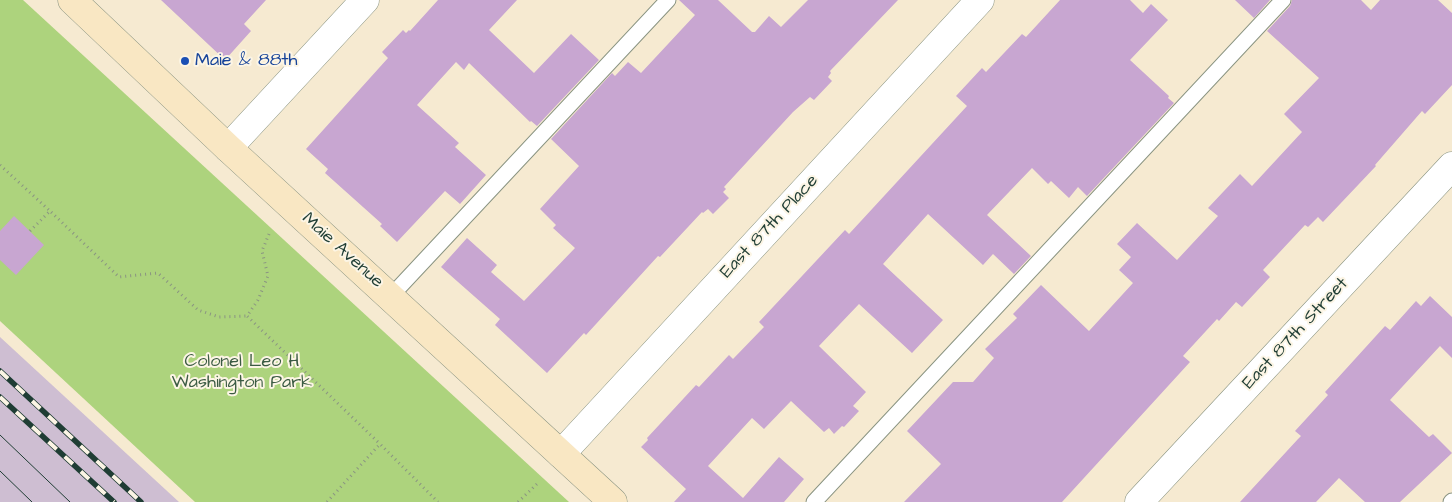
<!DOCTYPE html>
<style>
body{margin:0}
canvas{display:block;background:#f6ead1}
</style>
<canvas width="1452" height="502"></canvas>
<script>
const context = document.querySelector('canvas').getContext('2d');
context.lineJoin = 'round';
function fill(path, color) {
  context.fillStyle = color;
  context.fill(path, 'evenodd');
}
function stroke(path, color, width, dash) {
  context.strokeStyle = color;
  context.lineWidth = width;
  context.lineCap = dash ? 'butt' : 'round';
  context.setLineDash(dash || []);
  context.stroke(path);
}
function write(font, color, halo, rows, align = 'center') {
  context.font = font + ' "Architects Daughter",sans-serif';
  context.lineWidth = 4;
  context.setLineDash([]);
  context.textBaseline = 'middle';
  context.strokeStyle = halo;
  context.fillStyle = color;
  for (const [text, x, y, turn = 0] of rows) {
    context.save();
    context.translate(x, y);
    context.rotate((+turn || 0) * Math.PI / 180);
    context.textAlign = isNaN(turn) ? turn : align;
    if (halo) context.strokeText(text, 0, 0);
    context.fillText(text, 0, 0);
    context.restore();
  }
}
fill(new Path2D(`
 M0 337 179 502H0Z`), '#cebed2');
fill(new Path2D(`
 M0 0H23L569 502H195L0 321Z`), '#add37d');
fill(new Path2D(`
 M161 0H266L244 24 251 31 225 60Z
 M438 0H517L489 30 534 73 571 34 599 60 537 126 531 121 530 122 469 63 464 70 456 62 417 105 459 143 455 147 486 175 460 204 445 191 397 242 380 226 382 224 325 173 328 169 306 149 388 58 382 52 403 30 406 33 409 30 410 31Z
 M679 0H718L752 32H755L769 16 781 27 808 0H898L830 71 831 73 828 77 832 81 814 100 810 97 793 112 724 187 726 189 723 192 729 198 713 214 708 209 703 213 702 212 660 257 658 256 586 335 584 333 547 373 495 325 500 319 441 267 467 238 497 265 491 272 524 301 575 248 553 228 556 225 540 209 579 166 551 139 612 73 615 76 628 62 641 73 695 15Z
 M1060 0H1130L1143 13 1151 4 1168 20 1130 60 1169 96 1168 98 1174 103 1087 196 1078 187 1069 198 1051 181 1048 184 1032 168 987 215 1031 256 1014 274 993 254 983 265 928 214 883 264 943 320 912 353 859 304 819 346 866 392 853 406 859 411 844 427 842 426 834 434 829 428 824 432 791 401 764 429 752 418 708 466 743 498 779 457 804 479 784 502H674L686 489 641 447 648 440 647 438 696 385 699 387 729 355 733 359 764 327 759 322 845 230 849 234 967 106 956 96 982 68 986 72 1022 34 1026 37Z
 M1235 0H1270L1254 18Z
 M1292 0H1361L1371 10 1380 0H1438L1452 13V85L1425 114 1422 111 1375 165 1376 166 1323 222 1318 217 1308 227 1305 225 1263 270 1270 277 1242 307 1236 302 1219 321 1217 319 1183 356 1190 362 1062 502H904L941 464 907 431 953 382H973L994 358 985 349 1017 318 1013 314 1041 285 1089 331 1133 283 1119 270 1131 257 1117 244 1137 223 1177 260 1218 216 1208 208 1240 174 1252 186 1302 132 1284 114 1319 78 1267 31 1290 6Z
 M14 216 44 245 16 275 0 260V231Z
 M1430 296 1452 317V358L1440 346 1390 400 1429 437 1433 434 1452 453 1400 502H1365L1339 478 1316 502H1240L1298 439 1301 436 1295 431 1328 395 1325 392 1385 326 1390 330 1416 301 1421 306Z`), '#c8a6d1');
const lane = new Path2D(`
 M391 296 668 0
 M814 502 1283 0
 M1451 502 1452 501`);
const street = new Path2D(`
 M228 148 365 0
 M561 454 980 0
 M1139 502 1452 166`);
const secondary = new Path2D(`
 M72 0 228 148 613 502`);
stroke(lane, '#8a9482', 17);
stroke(street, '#8a9482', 29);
stroke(secondary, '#8a9482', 29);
stroke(new Path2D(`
 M0 165 50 211
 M30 231 50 211 119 277 158 273 198 310 219 317 247 316
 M269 234 262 251 268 276 258 300 247 316 380 444
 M327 502 380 444 438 502
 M518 502 538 483`), '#8a9482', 3, [1, 4]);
stroke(lane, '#fff', 15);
stroke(street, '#fff', 28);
stroke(secondary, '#f9e7c3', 28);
stroke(new Path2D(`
 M0 435 70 502
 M0 471 32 502`), '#1f3d34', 1);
const rail = new Path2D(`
 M0 371 141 502
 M0 397 114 502`);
stroke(rail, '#1f3d34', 5.5);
stroke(rail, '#fcf5e5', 4, [11]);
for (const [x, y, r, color] of [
 [185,61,5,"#1a4fb4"]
]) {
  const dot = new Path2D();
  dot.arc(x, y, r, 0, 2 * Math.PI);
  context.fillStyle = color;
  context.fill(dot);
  stroke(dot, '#fcf5e5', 2);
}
write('18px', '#164399', '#fcf5e5', [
 ["Maie & 88th",195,61]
], 'left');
write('18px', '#1f3d34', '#fcf5e5', [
 ["East 87th Place",770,227,-47],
 ["Maie Avenue",342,251,42],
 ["East 87th Street",1296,334,-47]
]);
write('18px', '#3b5b43', '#fcf5e5', [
 ["Colonel Leo H",242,362],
 ["Washington Park",242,383]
]);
</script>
